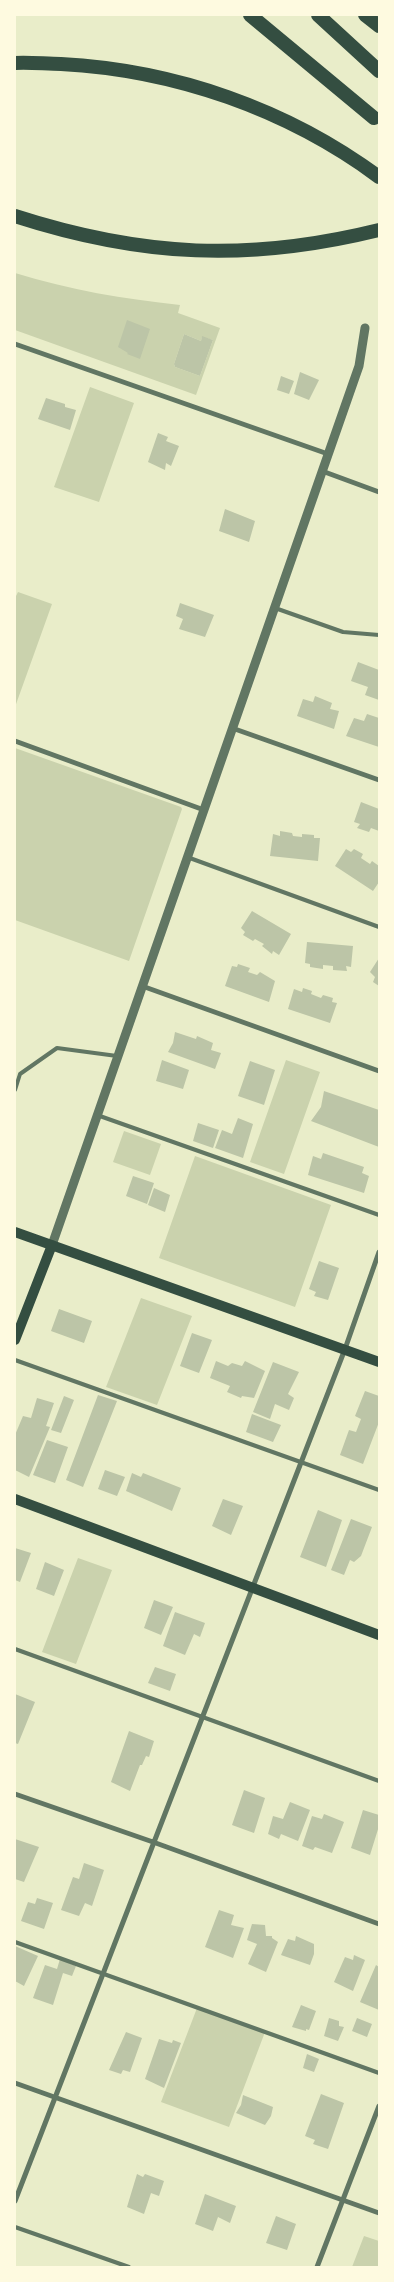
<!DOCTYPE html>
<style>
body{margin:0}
#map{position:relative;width:394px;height:2282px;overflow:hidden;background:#e9edc9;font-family:Rubik,sans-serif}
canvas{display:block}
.frame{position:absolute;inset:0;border:16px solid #fefae0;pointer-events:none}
</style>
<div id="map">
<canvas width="394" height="2282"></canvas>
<div class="frame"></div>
</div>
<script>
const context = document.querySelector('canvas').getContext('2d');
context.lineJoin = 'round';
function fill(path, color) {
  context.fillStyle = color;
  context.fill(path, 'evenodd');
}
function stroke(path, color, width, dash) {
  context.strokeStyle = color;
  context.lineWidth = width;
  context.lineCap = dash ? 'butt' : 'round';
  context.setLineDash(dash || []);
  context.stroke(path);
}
fill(new Path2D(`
 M15 273C70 290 124 299 180 305L178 313 220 328 196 395 15 330ZM184 334 201 341 202 337 213 340 200 376 175 367 174 364Z
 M90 387 134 403 99 502 54 487Z
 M18 592 52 604 15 707V598Z
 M15 748 181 807 182 809 129 961 15 920Z
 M286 1060 320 1072 284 1174 250 1162Z
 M124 1131 161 1144 150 1175 113 1162Z
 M195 1156 331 1205 295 1307 159 1258Z
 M141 1298 192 1316 157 1405 106 1387Z
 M78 1558 112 1570 76 1664 42 1652Z
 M197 2008 265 2032 229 2127 161 2102Z
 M364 2236 379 2241V2267H352Z`), '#cad2ad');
fill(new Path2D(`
 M127 320 150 329 140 359 127 354 128 353 118 347Z
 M184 334 201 341 202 336 213 340 200 376 175 367 174 364Z
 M300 372 319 380 309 400 294 394Z
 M281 376 294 381 289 394 277 390Z
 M46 398 65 404V407L76 410 70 430 38 419Z
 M158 433 168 437 166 441 179 446 171 466 166 463 165 470 148 462Z
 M225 509 255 521 249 542 219 531Z
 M180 603 214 615 205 637 179 629 183 619 176 616Z
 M358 662 379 670V700L365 695 368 687 351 681Z
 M315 696 332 703 330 709 339 711 334 729 297 716 303 699 313 702Z
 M367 714 379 718V747L346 736 354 718 364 721Z
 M361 802 379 809V831L371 828 369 832 357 828 360 824 354 822Z
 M280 831 292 833 293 836 302 837V834L314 835V838H320L318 861 270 856 273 834 280 836Z
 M346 849 351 852 354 849 363 854 361 858 370 864 372 861 379 866V882L373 891 335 866Z
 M252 911 291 934 279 955 273 951 272 954 262 946 264 944 255 939 253 941 243 935 245 932 241 928Z
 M307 942 353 946 351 967 346 966 347 971 333 970V966L323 965V969L310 967V964L305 963Z
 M379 958V986L373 982 375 977 370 972Z
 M238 964 250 968 248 972 257 975 260 972 275 981 269 1002 225 986 232 966 237 967Z
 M303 988 312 991 311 994 321 998 323 995 333 998 332 1002 337 1003 330 1023 288 1009 294 989 302 992Z
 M175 1032 196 1039 197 1036 213 1043 211 1050 221 1053 215 1069 168 1052 173 1043Z
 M162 1060 189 1070 183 1089 156 1081Z
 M250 1061 275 1070 264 1105 238 1096Z
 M324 1091 379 1110V1147L311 1121 321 1107Z
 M238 1118 253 1124 243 1158 215 1148 222 1130 232 1134Z
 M198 1123 219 1130 213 1148 193 1141Z
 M323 1153 364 1167 362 1173 369 1176 364 1193 308 1175 313 1156 321 1159Z
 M133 1176 154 1183 147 1204 126 1196Z
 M154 1188 170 1195 165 1212 148 1205Z
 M319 1261 339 1268 328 1300 314 1296 316 1292 309 1289Z
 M59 1309 92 1321 84 1343 51 1331Z
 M192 1333 212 1340 199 1373 180 1366Z
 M216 1361 228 1366 232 1363 242 1366 245 1361 265 1371 254 1398 242 1396 241 1398 227 1392 230 1386 210 1378Z
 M273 1362 299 1372 288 1394 294 1398 289 1410 275 1404 270 1419 253 1412Z
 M365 1391 379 1396V1422L363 1464 340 1455 349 1430 356 1432 361 1419 355 1416Z
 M98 1395 117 1401 83 1487 66 1480Z
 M64 1396 74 1400 61 1433 51 1430Z
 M37 1398 54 1403 46 1426 50 1427 29 1477 15 1470V1435L23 1416 31 1418Z
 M252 1414 281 1425 273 1442 246 1432Z
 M47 1440 68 1447 55 1483 33 1475Z
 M105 1470 125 1477 117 1496 98 1489Z
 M132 1473 141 1477 143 1473 181 1488 172 1511 126 1491Z
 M223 1499 243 1506 231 1535 212 1526Z
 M318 1510 342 1520 326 1567 300 1557Z
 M351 1519 372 1527 361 1556 354 1562 350 1560 344 1575 331 1570Z
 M15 1548 31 1553 20 1582 15 1580Z
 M45 1562 64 1570 54 1596 36 1589Z
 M154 1600 173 1607 161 1635 144 1628Z
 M175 1612 205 1623 200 1637 194 1634 185 1655 163 1646Z
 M155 1667 176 1674 170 1691 148 1683Z
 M15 1694 35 1702 18 1744 15 1743Z
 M129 1731 154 1741 149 1757 146 1756 142 1765H140L130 1791 111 1782Z
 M244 1790 265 1798 254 1833 232 1825Z
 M290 1802 310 1810 298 1841 281 1834 279 1839 268 1834 273 1816 283 1819Z
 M363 1810 379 1815V1826L370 1855 351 1848Z
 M324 1814 344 1822 332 1853 315 1847 313 1850 302 1846 312 1816 322 1819Z
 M15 1839 39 1847 24 1882 15 1879Z
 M84 1863 104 1870 92 1906 85 1903 79 1916 61 1910 73 1877 79 1879Z
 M37 1898 53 1903 44 1929 21 1921 28 1902 35 1904Z
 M219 1910 234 1915 231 1925 244 1928 233 1958 205 1947Z
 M252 1924 265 1925 266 1936H272V1938L278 1942 266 1972 248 1964 257 1944 247 1940Z
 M296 1936 314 1944V1954L310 1965 281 1955 288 1939 295 1941Z
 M15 1946 38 1956 24 1986 15 1981Z
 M354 1955 365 1960 353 1991 334 1982 345 1957 353 1960Z
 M60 1959 76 1966 72 1976 63 1973 53 2005 33 1998 45 1965 57 1969Z
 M376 1965 379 1967V2010L360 2002Z
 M301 2005 316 2011 309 2030 306 2029V2031L292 2027Z
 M329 2018 339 2021V2026L344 2027 338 2041 324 2036Z
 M357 2018 372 2024 367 2037 352 2031Z
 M126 2032 142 2038 130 2072 123 2070 121 2074 109 2070Z
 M159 2039 172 2043 173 2040 181 2043 164 2088 145 2079Z
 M307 2054 319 2059 314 2072 303 2068Z
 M321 2094 344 2103 328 2149 313 2144 315 2140 305 2136Z
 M243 2095 273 2107 271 2116 265 2125 236 2113 241 2105Z
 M137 2174 143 2177 145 2174 164 2181 159 2196 151 2193 144 2214 127 2207Z
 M205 2194 236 2206 230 2223 218 2217 213 2231 195 2224Z
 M276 2216 296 2224 287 2250 266 2243Z`), '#bcc5a7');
stroke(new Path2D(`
 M275 608 343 632 379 635
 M187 857 379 927
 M15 1090 20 1074 57 1048 117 1056
 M97 1115 379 1215
 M15 1360 379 1490
 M15 1649 379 1781
 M15 1942 379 2073
 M15 2227 129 2267`), '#617663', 4);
stroke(new Path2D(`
 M15 344 328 454
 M322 471 379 492
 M232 728 379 780
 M15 741 204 810
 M142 986 379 1071
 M15 1794 153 1842 379 1924
 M15 2083 379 2213
 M15 2201 345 1349 379 1252
 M317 2267 379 2106`), '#617663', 5);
stroke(new Path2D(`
 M52 1245 359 366 365 328`), '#617663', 9);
stroke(new Path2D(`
 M15 1232 379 1362
 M15 1340 52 1245
 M15 1499 379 1635`), '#344e41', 10);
stroke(new Path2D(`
 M250 15 374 118
 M318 15 379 71
 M365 15 379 26
 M15 63C30 62 46 64 61 64 175 70 287 109 379 177
 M15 216C142 257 249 262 379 230`), '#344e41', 14);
</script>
